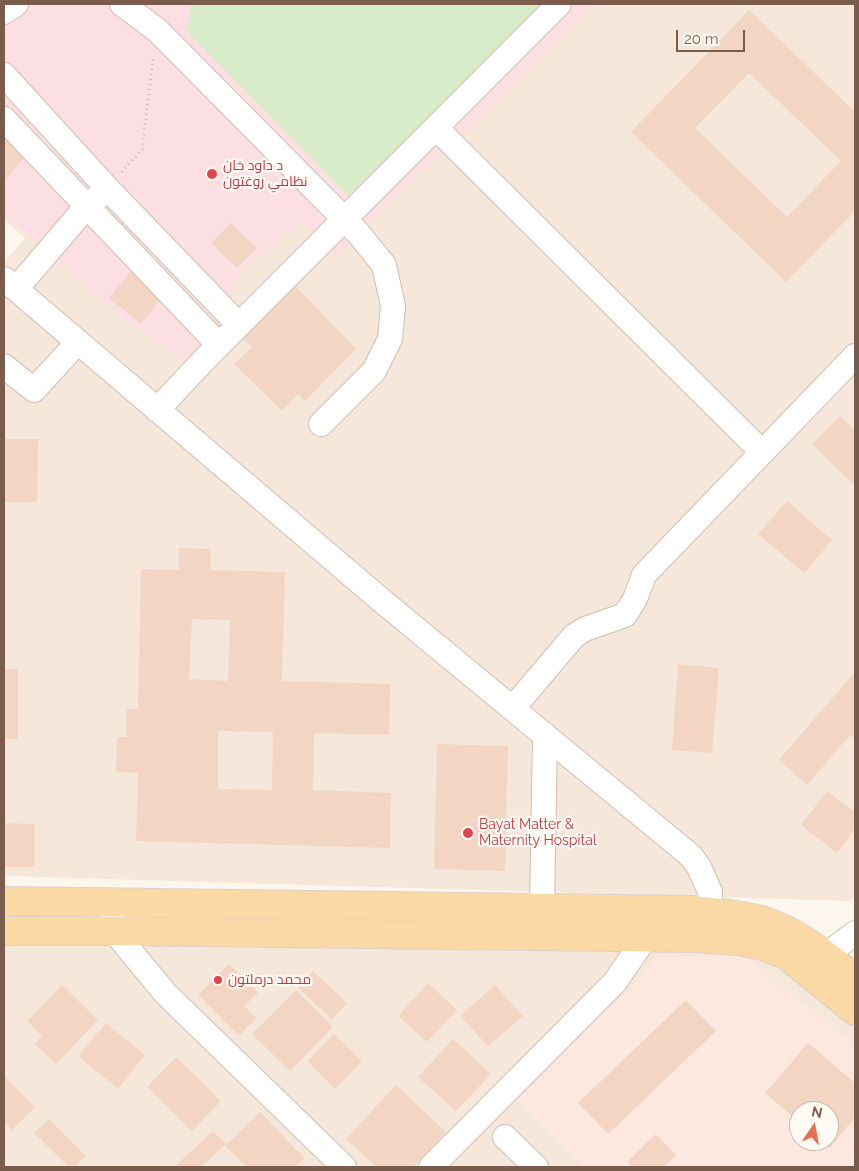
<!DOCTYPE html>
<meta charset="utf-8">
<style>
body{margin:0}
#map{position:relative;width:859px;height:1171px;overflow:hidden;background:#fdf6ec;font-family:Raleway,sans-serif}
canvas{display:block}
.frame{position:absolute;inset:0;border:5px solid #7a5c4d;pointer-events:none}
.north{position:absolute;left:789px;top:1101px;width:50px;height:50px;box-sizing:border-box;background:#fffaf3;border:1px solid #cabbb1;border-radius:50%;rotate:12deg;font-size:14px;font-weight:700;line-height:20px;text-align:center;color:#7a5c4d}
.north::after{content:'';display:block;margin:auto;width:18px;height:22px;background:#e76f51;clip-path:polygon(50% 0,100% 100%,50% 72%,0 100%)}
.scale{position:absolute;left:676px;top:30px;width:69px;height:22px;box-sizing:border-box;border:2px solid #7a5c4d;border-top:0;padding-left:6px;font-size:15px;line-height:18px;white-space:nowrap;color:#7a5c4d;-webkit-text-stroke:4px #fffaf3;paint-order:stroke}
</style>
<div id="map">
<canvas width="859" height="1171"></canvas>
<div class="frame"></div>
<div class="north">N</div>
<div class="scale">20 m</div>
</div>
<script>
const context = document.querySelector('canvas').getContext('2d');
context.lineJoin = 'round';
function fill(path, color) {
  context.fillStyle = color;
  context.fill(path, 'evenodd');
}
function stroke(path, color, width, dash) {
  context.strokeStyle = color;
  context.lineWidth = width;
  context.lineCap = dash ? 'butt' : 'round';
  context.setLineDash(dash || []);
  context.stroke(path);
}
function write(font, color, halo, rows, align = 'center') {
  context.font = font + ' Raleway,Cairo,sans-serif';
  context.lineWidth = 4.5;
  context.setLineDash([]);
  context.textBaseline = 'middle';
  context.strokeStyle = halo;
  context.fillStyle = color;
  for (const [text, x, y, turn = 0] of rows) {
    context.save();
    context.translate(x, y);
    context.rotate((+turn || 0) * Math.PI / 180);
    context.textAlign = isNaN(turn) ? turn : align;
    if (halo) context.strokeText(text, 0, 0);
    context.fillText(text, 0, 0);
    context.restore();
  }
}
fill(new Path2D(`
 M4 4H855V895L850 901 4 876V263L25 238 4 220Z
 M4 931 739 941 855 1011V1167H4ZM799 1111H829V1141H799Z`), '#f5e8da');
fill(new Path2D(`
 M746 956 855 1046V1167H585L518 1100 661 957ZM799 1111H829V1141H799Z`), '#fde8e0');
fill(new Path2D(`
 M4 4H594L464 133 358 233 336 258 302 222 237 275 223 350 202 373 116 312 4 214Z`), '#fbdfe3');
fill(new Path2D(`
 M191 4H545L348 196 187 32Z`), '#d8ecc9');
fill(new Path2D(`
 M749 10 855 112V211L786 282 631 132ZM749 73 841 161 787 217 695 128Z
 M4 136 26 155 4 182Z
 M231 223 257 248 237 268 211 243Z
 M131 271 162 297 141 324 109 298Z
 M288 278 356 349 305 401 298 394 282 411 234 364 252 347 235 332Z
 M840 416 855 430V486L812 444Z
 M4 439H38L37 502H4Z
 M787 501 832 540 804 573 758 534Z
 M179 548 211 549V570L285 572 282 681 390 684 389 735 314 733 313 790 391 793 390 848 136 841 138 773 116 772 117 737H126L127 709H138L141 569 179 570ZM192 619 230 620 228 681 189 679ZM218 731 273 732 272 790 218 789Z
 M678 664 719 668 712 753 672 750Z
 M4 669H18V739H4Z
 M855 672V739L850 735 807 785 779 760Z
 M437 744 508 746 505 871 434 869Z
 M827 791 855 812V829L837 853 801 825Z
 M4 823 35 824V867H4Z
 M229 964 258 993 244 1006 256 1018 239 1036 198 995Z
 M313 971 347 1003 332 1019 297 987Z
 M428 983 457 1010 427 1042 398 1016Z
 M62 985 98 1020 56 1064 35 1044 42 1036 27 1021Z
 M495 985 523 1016 488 1046 460 1016Z
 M296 990 333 1027 290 1071 252 1034Z
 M686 1000 716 1031 608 1134 578 1103Z
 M106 1023 145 1055 118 1089 78 1056Z
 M334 1034 362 1061 335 1089 307 1061Z
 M453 1039 491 1074 456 1111 418 1077Z
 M808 1043 855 1083V1117L830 1148 822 1141H829V1111H799V1122L765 1093Z
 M176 1057 221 1101 192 1131 147 1087Z
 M4 1076 35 1107 12 1130 4 1122Z
 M396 1085 446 1132 413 1167H377L346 1139Z
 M260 1112 304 1158 295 1167H247L225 1146Z
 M49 1119 86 1156 74 1167H69L34 1133Z
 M213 1131 226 1144 201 1167H174Z
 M656 1134 676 1155 663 1167H632L627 1162Z`), '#f3d5c3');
const minor = new Path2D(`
 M122 4 157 30 358 233 384 265 393 306 390 339 374 371 321 424
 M4 12 16 4
 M4 75 108 189 239 325
 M4 119 219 345
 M436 128 762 452
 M4 279 381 600 691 856 699 867 710 892 709 930
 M16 289 87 206 99 196
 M4 366 34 390 78 342
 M157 410 203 361 559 4
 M513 708 574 636 585 629 625 615 635 599 644 575 855 356
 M542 908 545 735
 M113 917 114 931 165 993 344 1167
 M826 955 855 933
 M505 1137 536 1167
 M431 1167 615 982 645 938`);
const major = new Path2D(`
 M4 901 696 910C715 913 747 915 764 921 798 932 827 956 855 978
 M4 931H114L696 938 739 941 763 946 786 955 855 1011`);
stroke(minor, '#d1beb0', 26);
stroke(major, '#dad1cd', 30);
stroke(new Path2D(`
 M122 172 142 149 153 59`), '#d9b8a5', 3, [1, 4]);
stroke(minor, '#fff', 24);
stroke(major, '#fbd9a5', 28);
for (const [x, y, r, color] of [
 [212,174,6,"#e0444e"],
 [468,833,6,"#e0444e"],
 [218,980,5,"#e0444e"]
]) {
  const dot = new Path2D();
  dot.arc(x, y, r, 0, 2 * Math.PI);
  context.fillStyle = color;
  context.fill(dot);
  stroke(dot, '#fffaf3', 2);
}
write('14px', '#be3a42', '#fffaf3', [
 ["د داود خان",223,166],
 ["نظامي روغتون",223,182],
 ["Bayat Matter &",479,825],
 ["Maternity Hospital",479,841],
 ["محمد درملتون",228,980]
], 'left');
</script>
